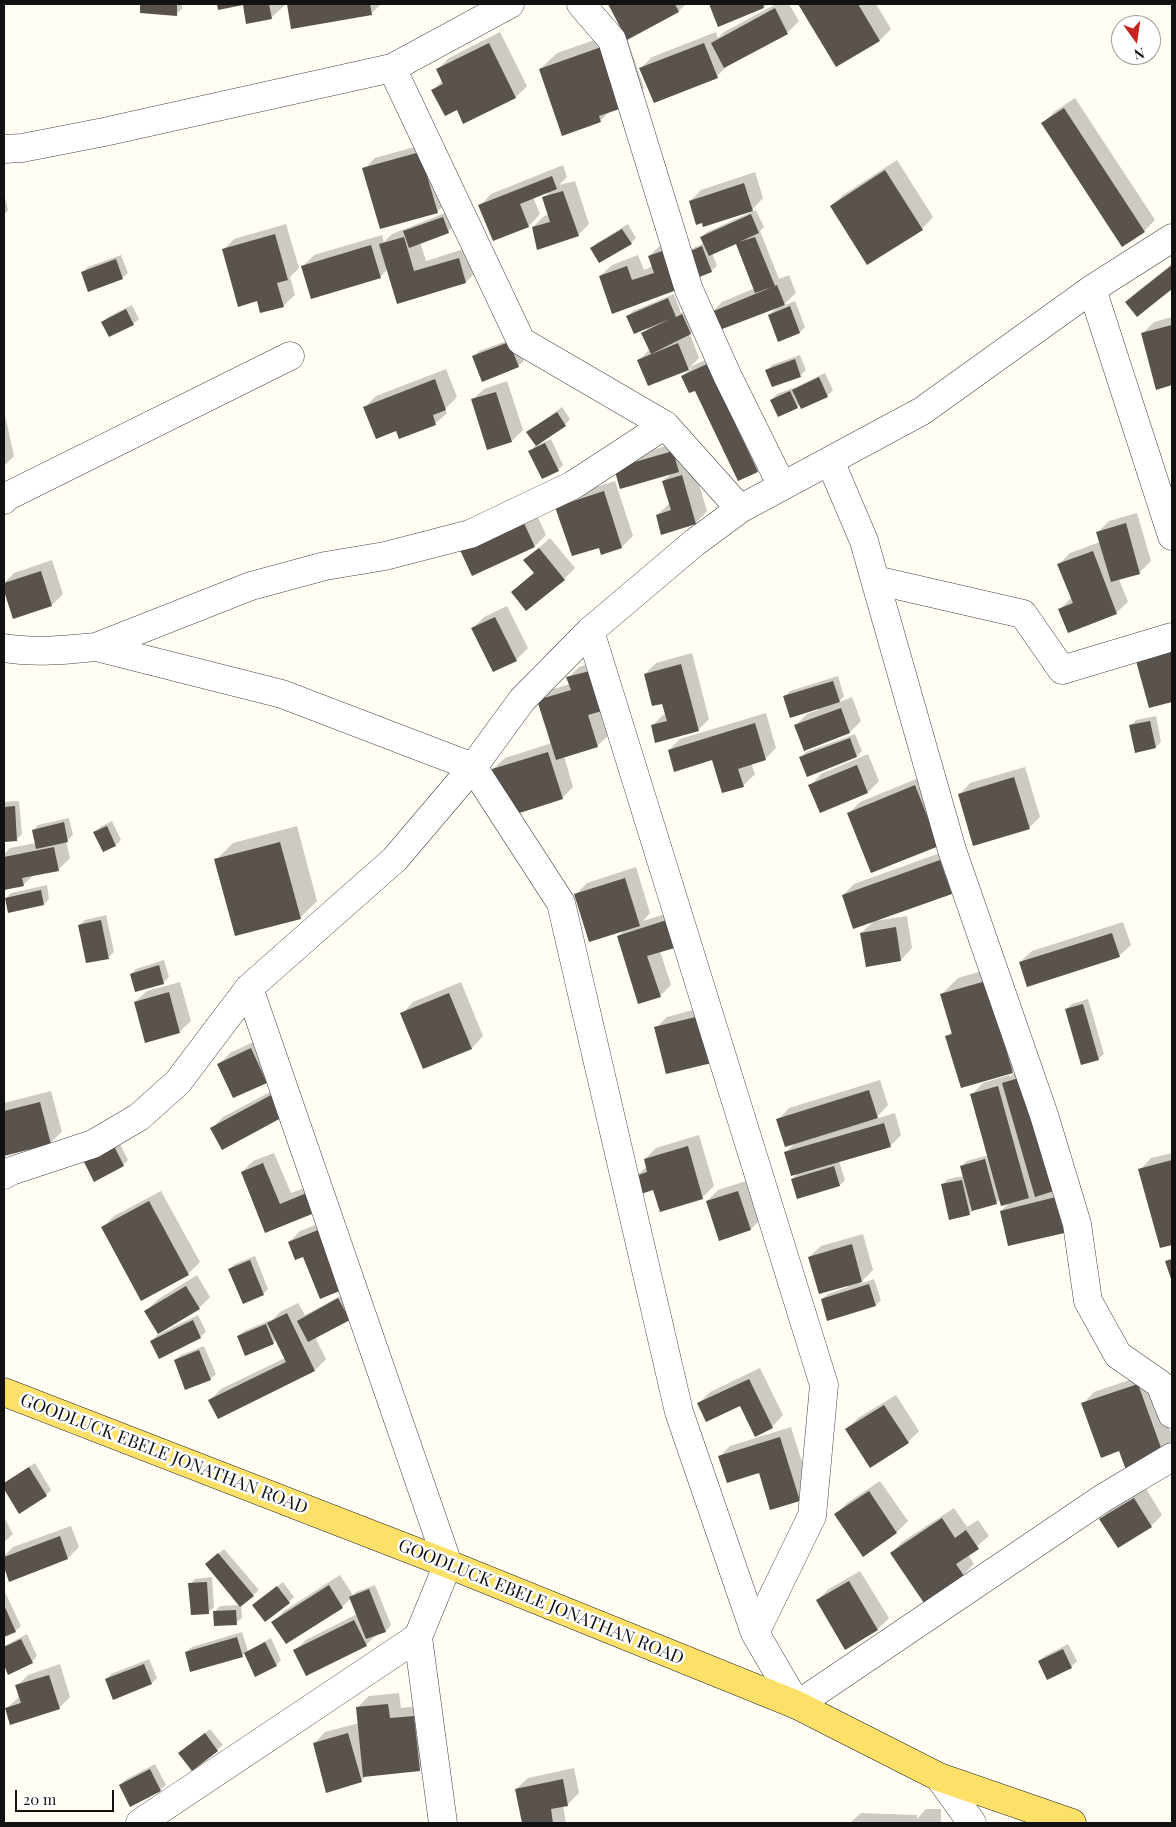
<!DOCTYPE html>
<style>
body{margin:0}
#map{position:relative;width:1176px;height:1827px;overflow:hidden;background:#fffdf4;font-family:"Playfair Display",serif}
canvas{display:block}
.frame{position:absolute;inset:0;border:5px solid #111;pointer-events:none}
.north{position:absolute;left:1111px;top:15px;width:50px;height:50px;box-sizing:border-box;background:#fff;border:1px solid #a0a0a0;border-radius:50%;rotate:166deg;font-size:14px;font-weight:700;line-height:20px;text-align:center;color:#111}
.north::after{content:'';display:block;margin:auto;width:18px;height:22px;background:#c72323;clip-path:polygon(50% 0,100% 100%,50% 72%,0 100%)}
.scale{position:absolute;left:15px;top:1790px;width:99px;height:22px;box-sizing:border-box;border:2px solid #111;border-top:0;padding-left:6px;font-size:15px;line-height:18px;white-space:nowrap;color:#111;-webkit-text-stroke:4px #fff;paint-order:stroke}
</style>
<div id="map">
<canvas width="1176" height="1827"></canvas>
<div class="frame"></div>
<div class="north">N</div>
<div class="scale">20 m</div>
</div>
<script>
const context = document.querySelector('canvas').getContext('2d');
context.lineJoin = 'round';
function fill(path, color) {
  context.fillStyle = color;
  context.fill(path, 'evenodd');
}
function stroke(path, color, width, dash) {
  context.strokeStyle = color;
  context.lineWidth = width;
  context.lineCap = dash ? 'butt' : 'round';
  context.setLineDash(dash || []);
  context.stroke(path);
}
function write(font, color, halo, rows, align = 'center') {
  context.font = font + ' "Playfair Display",serif';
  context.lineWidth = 5;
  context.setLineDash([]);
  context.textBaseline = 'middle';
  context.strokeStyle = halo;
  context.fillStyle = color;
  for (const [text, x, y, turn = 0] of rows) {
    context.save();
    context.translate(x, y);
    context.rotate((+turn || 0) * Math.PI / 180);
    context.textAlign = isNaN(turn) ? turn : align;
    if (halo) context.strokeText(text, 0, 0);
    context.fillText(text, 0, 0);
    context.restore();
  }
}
fill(new Path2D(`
 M142 4H182V9L176 14 141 12Z
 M218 4H286L271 18 247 23 244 4 219 8Z
 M288 4H381L371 14 292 28Z
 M609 4H686L679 11 627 38 644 88 628 105 610 111 600 121 540 69 557 53 623 30Z
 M710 4H767L764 7 719 25Z
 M776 4H789L799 21 787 33 728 65 717 76 641 68 652 57 716 32 718 38 724 32Z
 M799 4H876L891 29 880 40 837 65Z
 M500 32 527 86 516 97 464 123 457 108 433 90 443 80 438 69 449 58Z
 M1075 98 1155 220 1144 231 1043 123 1054 112Z
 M432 142 448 201 437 212 364 169 375 158Z
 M897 160 933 217 922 229 868 263 831 206 843 195Z
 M563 165 567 177 559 185 575 181 589 224 578 235 533 227 544 216 549 215 544 197 551 190 533 197 540 214 529 226 493 240 480 206 491 194Z
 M755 172 763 198 751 211 703 221 690 201 701 190Z
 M4 193 8 210 4 215Z
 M756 210 764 227 760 231 779 279 789 275 796 293 781 307 795 301 805 327 800 332 779 340 769 315 778 306 711 313 722 302 755 288 737 242 712 253 717 266 711 271 688 253 693 248 705 243 702 237 707 232Z
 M448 212 453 226 448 232 420 242 426 261 470 247 477 271 466 282 388 269 380 277 302 267 314 255 382 235 384 242 392 234Z
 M286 224 299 268 290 277 295 295 283 306 258 299 223 250 234 239Z
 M628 224 636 238 631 243 592 248 597 243Z
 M679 238 681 287 600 276 612 265 638 255 644 270 653 266 649 256 661 245Z
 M121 255 128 273 122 278 83 272 88 267Z
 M1172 264V288L1137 315 1127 302 1138 291Z
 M674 294 681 313 687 310 696 328 690 334 699 358 690 367 718 354 768 459 757 470 696 389 683 376 692 367 648 385 639 360 650 349 643 334 649 327 628 316 633 311Z
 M132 305 139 319 133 324 102 322 108 317Z
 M1172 317V384L1157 388 1143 333 1154 322Z
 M515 338 524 361 518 366 474 356 479 351Z
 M800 355 806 370 801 375 772 386 767 370 772 365Z
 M446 369 457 397 445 409 447 413 435 424 397 429 365 407 376 396Z
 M825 373 833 390 827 396 800 404 797 407 771 400 777 394 796 387Z
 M507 381 523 430 512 441 472 400 484 389Z
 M562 407 570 419 565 425 528 432Z
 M4 410 14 456 4 466Z
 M551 439 563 465 558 470 530 452 535 446Z
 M684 441 690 460 682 468 693 464 707 511 696 523 662 533 657 515 670 503 663 481 672 473 621 487 627 457Z
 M615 481 633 536 622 547 602 553 600 546 557 507 568 496Z
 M535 511 546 535 535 546 473 575Z
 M1137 513 1151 561 1140 572 1119 579 1128 602 1116 613 1060 609 1072 597 1059 564 1070 553 1100 542 1098 532 1109 521Z
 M550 538 575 568 564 579 513 592 535 572 525 560Z
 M52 560 63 594 52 605 14 617 4 583 14 573Z
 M507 606 528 648 516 660 493 671 473 628 484 617Z
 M692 653 709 719 698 730 652 726 663 715 666 714 663 702 645 674 656 663Z
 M601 660 609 735 597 746 564 756 573 787 562 798 493 769 505 758 552 743 538 701 550 690 570 684 568 678 579 667Z
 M838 676 844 696 838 703 852 697 861 721 850 732 796 725 807 714 818 710 817 708 785 696 790 691Z
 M766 713 776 748 765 759 751 763 755 774 743 786 713 758 669 750 680 739Z
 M1156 716 1161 742 1156 747 1131 725 1136 720Z
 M855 734 862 751 857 756 800 758 806 752Z
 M868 754 879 781 868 792 820 811 810 786 821 774Z
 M1025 767 1040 817 1029 828 959 795 970 783Z
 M926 775 950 834 849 813 860 802Z
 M19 801 22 834 16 840H4V802Z
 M69 818 73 835 66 841 70 858 58 870 34 875 23 885 4 889V854L10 848 36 843 33 830 38 825Z
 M112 821 121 840 116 845 95 833 100 827Z
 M297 826 317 901 300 918 216 860 233 843Z
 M951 849 963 881 952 893 854 927 843 895 854 884Z
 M636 867 650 913 643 921 687 907 660 951 671 985 660 996 618 936 626 929 576 894 587 883Z
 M47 885 49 899 44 904 6 898 11 893Z
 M106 915 114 952 109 957 79 925 85 920Z
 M907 916 912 948 901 960 867 965 861 933 874 921Z
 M1123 922 1131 945 1119 956 1020 962 1032 951Z
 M164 960 169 977 164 982 136 990 131 974 136 969Z
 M1002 965 1029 1055 1012 1071 947 1037 952 1031 941 995 958 978Z
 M180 982 191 1021 179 1032 135 1002 147 991Z
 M461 982 483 1036 472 1048 424 1067 402 1014 413 1002Z
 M1088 999 1104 1054 1098 1059 1066 1009 1072 1004Z
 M711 1005 723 1051 656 1028 667 1017Z
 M262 1038 277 1070 266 1081 219 1064 230 1053Z
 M1015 1072 1083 1219 1001 1211 1010 1202 1001 1199 996 1203 975 1209 969 1214 942 1185 948 1179 964 1176 961 1166 967 1161 989 1155 972 1094 983 1083 1009 1075 1010 1077Z
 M880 1080 888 1105 875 1119 895 1113 901 1135 890 1146 839 1161 845 1180 840 1185 798 1197 792 1179 798 1173 786 1152 796 1142 778 1120 789 1108Z
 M283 1085 293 1105 212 1128 223 1117Z
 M51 1091 62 1132 50 1143 4 1155V1103Z
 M699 1135 714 1186 703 1197 660 1210 654 1189 637 1176 647 1166 645 1159 656 1148Z
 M119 1142 128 1160 123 1165 85 1162Z
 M274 1153 291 1193 320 1182 266 1231 242 1172 253 1161Z
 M1172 1153V1244L1161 1247 1140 1170 1151 1158Z
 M749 1180 762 1218 751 1229 707 1201 718 1190Z
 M161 1191 200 1262 188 1274 141 1299 103 1227 114 1216Z
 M330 1219 303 1255 289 1242 300 1231Z
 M863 1234 873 1270 859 1284 874 1279 881 1300 876 1305 828 1320 822 1299 828 1294 848 1287V1285L809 1257 821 1246Z
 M255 1256 268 1289 263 1294 230 1269 235 1264Z
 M197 1275 210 1297 199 1308 146 1311 157 1300Z
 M344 1294 355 1313 315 1337 326 1359 315 1370 218 1417 210 1400 221 1389 285 1358 276 1340 273 1343 239 1336 244 1331 273 1319 280 1312 298 1303 305 1315Z
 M198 1315 206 1332 200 1337 152 1341 157 1335Z
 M204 1346 216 1374 210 1379 175 1360 181 1355Z
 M760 1368 783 1415 772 1427 740 1404 699 1403 710 1392Z
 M1150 1373 1172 1436V1447L1164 1455 1120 1450 1083 1404 1094 1392Z
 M896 1395 919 1431 908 1442 847 1429 858 1418Z
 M791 1427 810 1488 799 1499 759 1472 719 1457 730 1446Z
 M35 1463 51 1490 46 1495 19 1512 4 1487V1483Z
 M880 1481 908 1521 897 1532 863 1555 836 1515 847 1503Z
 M1145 1487 1162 1515 1151 1526 1101 1519 1112 1508Z
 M954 1508 967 1527 978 1520 989 1536 968 1554 974 1564 963 1575 891 1553 902 1542Z
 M4 1517 13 1534 4 1542Z
 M71 1526 79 1547 68 1558 10 1580 4 1564V1556L13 1547Z
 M224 1549 259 1590 241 1605 242 1618 236 1623 215 1611 220 1606 240 1605 212 1559Z
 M860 1571 889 1618 878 1629 845 1648 817 1600 829 1589Z
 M340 1575 353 1595 356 1592 375 1585 391 1625 386 1631 377 1634 366 1645 294 1651 306 1640 357 1614 351 1598 342 1607 273 1622 284 1611Z
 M212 1577 214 1607 209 1612 190 1584 195 1579Z
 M283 1582 294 1597 289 1602 254 1605Z
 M5 1592 21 1626 15 1631 4 1636V1593Z
 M242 1632 248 1651 271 1638 281 1660 276 1665 245 1653 242 1656 186 1652 192 1647Z
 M27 1634 37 1656 32 1662 9 1673 4 1662V1646Z
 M1068 1644 1077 1661 1071 1667 1047 1678 1039 1661 1045 1656Z
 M149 1659 157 1678 152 1683 106 1680 111 1674Z
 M60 1664 70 1697 59 1708 6 1709 20 1696 17 1686 28 1675Z
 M399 1693 401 1708 425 1705 430 1759 419 1770 367 1775 361 1781 314 1744 325 1732 359 1723 358 1707 369 1696Z
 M210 1729 223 1745 193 1769 185 1748Z
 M155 1764 166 1785 160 1790 120 1785 125 1780Z
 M574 1768 579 1793 568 1804 563 1805 566 1823H523L516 1789 528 1778Z
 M926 1809H941V1823H850L861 1813 917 1815V1819Z`), '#0003');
fill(new Path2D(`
 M140 4H177V16L140 13Z
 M217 4H269L272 19 246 24 243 5 218 10Z
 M287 4H370L372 15 291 29Z
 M608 4H675L679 12 627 40Z
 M709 4H763L764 8 718 27Z
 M798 4H858L880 41 836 67Z
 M775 8 788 34 724 68 711 43Z
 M489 43 516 98 463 124 457 110 445 116 431 90 443 84 436 69Z
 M704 43 718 78 654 103 639 68Z
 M607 45 628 106 599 116 601 122 562 136 539 69Z
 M1064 108 1145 232 1122 247 1041 123Z
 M420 152 438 213 380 229 362 168Z
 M885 170 923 230 867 265 830 206Z
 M552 176 557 189 520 204 529 227 493 241 478 205Z
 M744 183 753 211 703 227 702 223 696 225 689 201Z
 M563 191 579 236 537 250 532 227 550 222 542 197Z
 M751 214 759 233 739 242 755 237 775 286 755 293 736 244 709 256 700 237Z
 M443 217 449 233 409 248 403 231Z
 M622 229 632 244 599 263 590 248Z
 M275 234 288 280 277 283 284 307 260 313 257 301 238 307 222 249Z
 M404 237 414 271 459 258 466 283 397 304 379 244Z
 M371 245 381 278 311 299 301 266Z
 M702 246 712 272 697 278 686 253Z
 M668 249 682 288 612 314 599 276 627 266 632 280 654 273 648 256Z
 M116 259 123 279 88 292 81 272Z
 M1172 265V289L1137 317 1125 302Z
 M777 285 785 305 717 331 709 313Z
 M668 298 676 317 682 314 691 334 651 354 641 333 670 319 634 334 626 316Z
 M790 306 800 333 778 342 768 315Z
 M126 309 134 325 109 337 101 322Z
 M1172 325V385L1156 390 1141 333Z
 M509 342 519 367 482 382 472 356Z
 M678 343 689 370 648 386 637 360Z
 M795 359 801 377 772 387 765 370Z
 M707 364 758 472 738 481 695 391 689 393 681 376Z
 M819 377 828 397 801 409 792 390Z
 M435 379 446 410 433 415 436 425 399 439 396 431 376 439 363 407Z
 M790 391 798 408 778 417 770 400Z
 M496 392 512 442 487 450 471 399Z
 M557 412 566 426 536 446 526 432Z
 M545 443 559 471 542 479 528 451Z
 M673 451 679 472 620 489 614 468Z
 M682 475 696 524 661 535 656 515 671 510 662 481Z
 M604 491 622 548 601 555 599 548 572 556 555 507Z
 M523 521 535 547 472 576 460 550Z
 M1126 523 1140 574 1111 582 1096 532Z
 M539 548 565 580 526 611 511 592 534 573 523 560Z
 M1093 551 1117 614 1068 633 1058 609 1073 603 1057 564Z
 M41 571 52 606 13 619 4 591V583Z
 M495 617 517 661 493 672 471 628Z
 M1172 651V702L1149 708 1136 661Z
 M681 664 699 731 655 743 651 725 667 721 662 704 652 706 644 674Z
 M590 671 602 711 588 715 598 747 556 760 537 700 571 690 566 677Z
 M833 681 840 702 790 718 783 696Z
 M841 708 850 733 804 751 794 725Z
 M1150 721 1156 748 1135 753 1129 725Z
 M755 723 766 760 738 769 744 787 722 793 712 760 674 772 668 750Z
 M850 738 857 757 807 777 799 757Z
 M548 752 563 799 507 817 492 769Z
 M857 765 868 793 820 813 808 785Z
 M1014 777 1030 829 973 846 958 794Z
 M915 785 939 846 871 873 847 813Z
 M15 806 17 841 4 842V807Z
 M64 822 68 842 36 849 32 830Z
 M107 826 116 846 103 852 93 832Z
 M280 842 301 919 235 936 214 859Z
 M54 847 59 871 22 878 24 886 4 890V857Z
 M940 860 952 894 853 929 842 895Z
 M625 878 640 926 589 942 574 894Z
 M41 890 44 905 8 913 5 898Z
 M676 917 685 945 647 956 661 997 638 1004 617 936Z
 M101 920 109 959 86 963 78 925Z
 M896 927 901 961 866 967 860 933Z
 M1112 933 1120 957 1027 987 1019 962Z
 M159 965 164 984 135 992 130 974Z
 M986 981 1013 1073 961 1088 945 1036 952 1034 940 994Z
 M169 992 180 1033 145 1043 134 1002Z
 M449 993 472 1049 423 1069 400 1013Z
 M1083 1004 1099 1060 1081 1065 1065 1009Z
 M700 1016 712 1063 666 1074 654 1027Z
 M251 1048 267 1083 233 1098 217 1064Z
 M1022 1077 1054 1191 1035 1197 1002 1083Z
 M998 1086 1029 1198 1001 1206 970 1094Z
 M869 1090 878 1118 785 1147 776 1119Z
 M271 1095 283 1117 222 1150 210 1128Z
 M40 1102 51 1144 4 1156V1111Z
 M884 1123 891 1147 791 1176 784 1152Z
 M114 1146 124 1166 94 1182 84 1162Z
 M688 1146 703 1199 660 1212 653 1190 641 1194 636 1176 647 1172 644 1159Z
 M985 1159 997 1204 972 1211 960 1166Z
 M1172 1160V1245L1160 1248 1138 1169Z
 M263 1163 280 1204 309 1192 317 1212 265 1233 241 1172Z
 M834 1166 840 1186 797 1199 791 1179Z
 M962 1180 970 1215 949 1220 941 1184Z
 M738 1191 751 1230 719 1241 706 1201Z
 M1064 1195 1073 1231 1008 1246 1000 1211Z
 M149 1201 189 1275 141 1301 101 1227Z
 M318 1230 342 1290 320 1299 303 1257 295 1260 288 1242Z
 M852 1244 862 1282 819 1294 808 1257Z
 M1172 1259V1282L1165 1261Z
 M250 1260 264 1295 243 1304 228 1269Z
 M869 1284 876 1306 827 1321 821 1299Z
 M186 1286 200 1309 158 1334 144 1311Z
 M338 1298 350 1320 308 1342 297 1321Z
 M287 1313 315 1371 218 1419 208 1400 286 1362 267 1323Z
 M193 1320 201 1338 159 1359 150 1341Z
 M266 1324 274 1344 245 1356 237 1336Z
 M199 1350 211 1380 185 1390 174 1360Z
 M749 1379 773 1428 755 1437 740 1406 706 1422 697 1403Z
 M1138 1384 1164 1456 1126 1470 1119 1451 1101 1458 1081 1403Z
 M884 1405 909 1443 870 1468 845 1429Z
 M780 1437 800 1501 770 1510 759 1473 727 1483 718 1456Z
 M29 1467 47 1496 19 1514 4 1489V1483Z
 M869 1491 897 1533 863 1557 834 1514Z
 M1134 1498 1152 1527 1118 1548 1099 1519Z
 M942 1518 955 1538 966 1530 979 1549 956 1564 964 1576 924 1603 890 1553Z
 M60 1536 68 1559 9 1582 4 1567V1557Z
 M218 1553 254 1596 240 1607 205 1564Z
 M849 1581 878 1630 845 1650 816 1600Z
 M207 1582 209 1614 191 1615 188 1583Z
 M329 1585 343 1608 286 1644 271 1622Z
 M277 1586 290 1603 265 1622 252 1605Z
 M369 1589 386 1632 366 1639 349 1597Z
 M4 1605 16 1632 4 1637Z
 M236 1610 237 1625 214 1626 213 1611Z
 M354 1620 367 1646 306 1676 293 1650Z
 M237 1637 243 1657 190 1672 185 1652Z
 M21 1639 33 1663 8 1675 4 1665V1647Z
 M265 1642 277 1666 255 1677 244 1653Z
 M1063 1649 1072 1668 1047 1680 1038 1661Z
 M144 1664 152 1684 113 1700 105 1679Z
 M49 1675 60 1709 10 1725 5 1708 21 1703 15 1685Z
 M388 1704 390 1718 414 1716 420 1771 363 1777 356 1707Z
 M205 1733 218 1751 192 1771 178 1753Z
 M348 1733 362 1782 326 1793 313 1743Z
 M150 1769 161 1791 130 1807 119 1785Z
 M563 1779 568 1806 551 1809 553 1823H522L515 1789Z`), '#5a524c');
const minor = new Path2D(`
 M581 4 612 40 689 290 727 375 782 486
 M392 68 521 341 665 425 740 509
 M4 149 22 148 104 132 392 68 510 4
 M1092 289 1172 536
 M830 461 864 541 875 580 1023 614 1062 670 1172 637
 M4 500 6 497 290 356
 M875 580 952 850 1044 1115 1077 1224 1088 1301 1118 1355 1160 1384 1172 1414
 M590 631 824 1385 812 1516 755 1633
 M96 647 282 694 473 767 561 903 679 1412 755 1633 797 1705 1103 1498 1172 1457
 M4 648C34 653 66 650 96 647L251 586 325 566 385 556 470 534 573 485 665 425
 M249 988 448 1564 418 1637 443 1823
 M4 1175 11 1171 93 1144 139 1117 178 1082 249 988 395 859 473 767 522 700 590 631 694 543 740 509 922 411 1092 289 1172 238
 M939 1777 972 1823
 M140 1823 418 1637`);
const major = new Path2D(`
 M4 1392 448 1564 797 1705 939 1777 1072 1823`);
stroke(minor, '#444', 29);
stroke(major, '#222', 29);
stroke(minor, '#fff', 28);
stroke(major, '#fce068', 28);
write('18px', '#111', '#fff', [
 ["GOODLUCK EBELE JONATHAN ROAD",164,1454,21],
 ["GOODLUCK EBELE JONATHAN ROAD",541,1602,22]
]);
</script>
